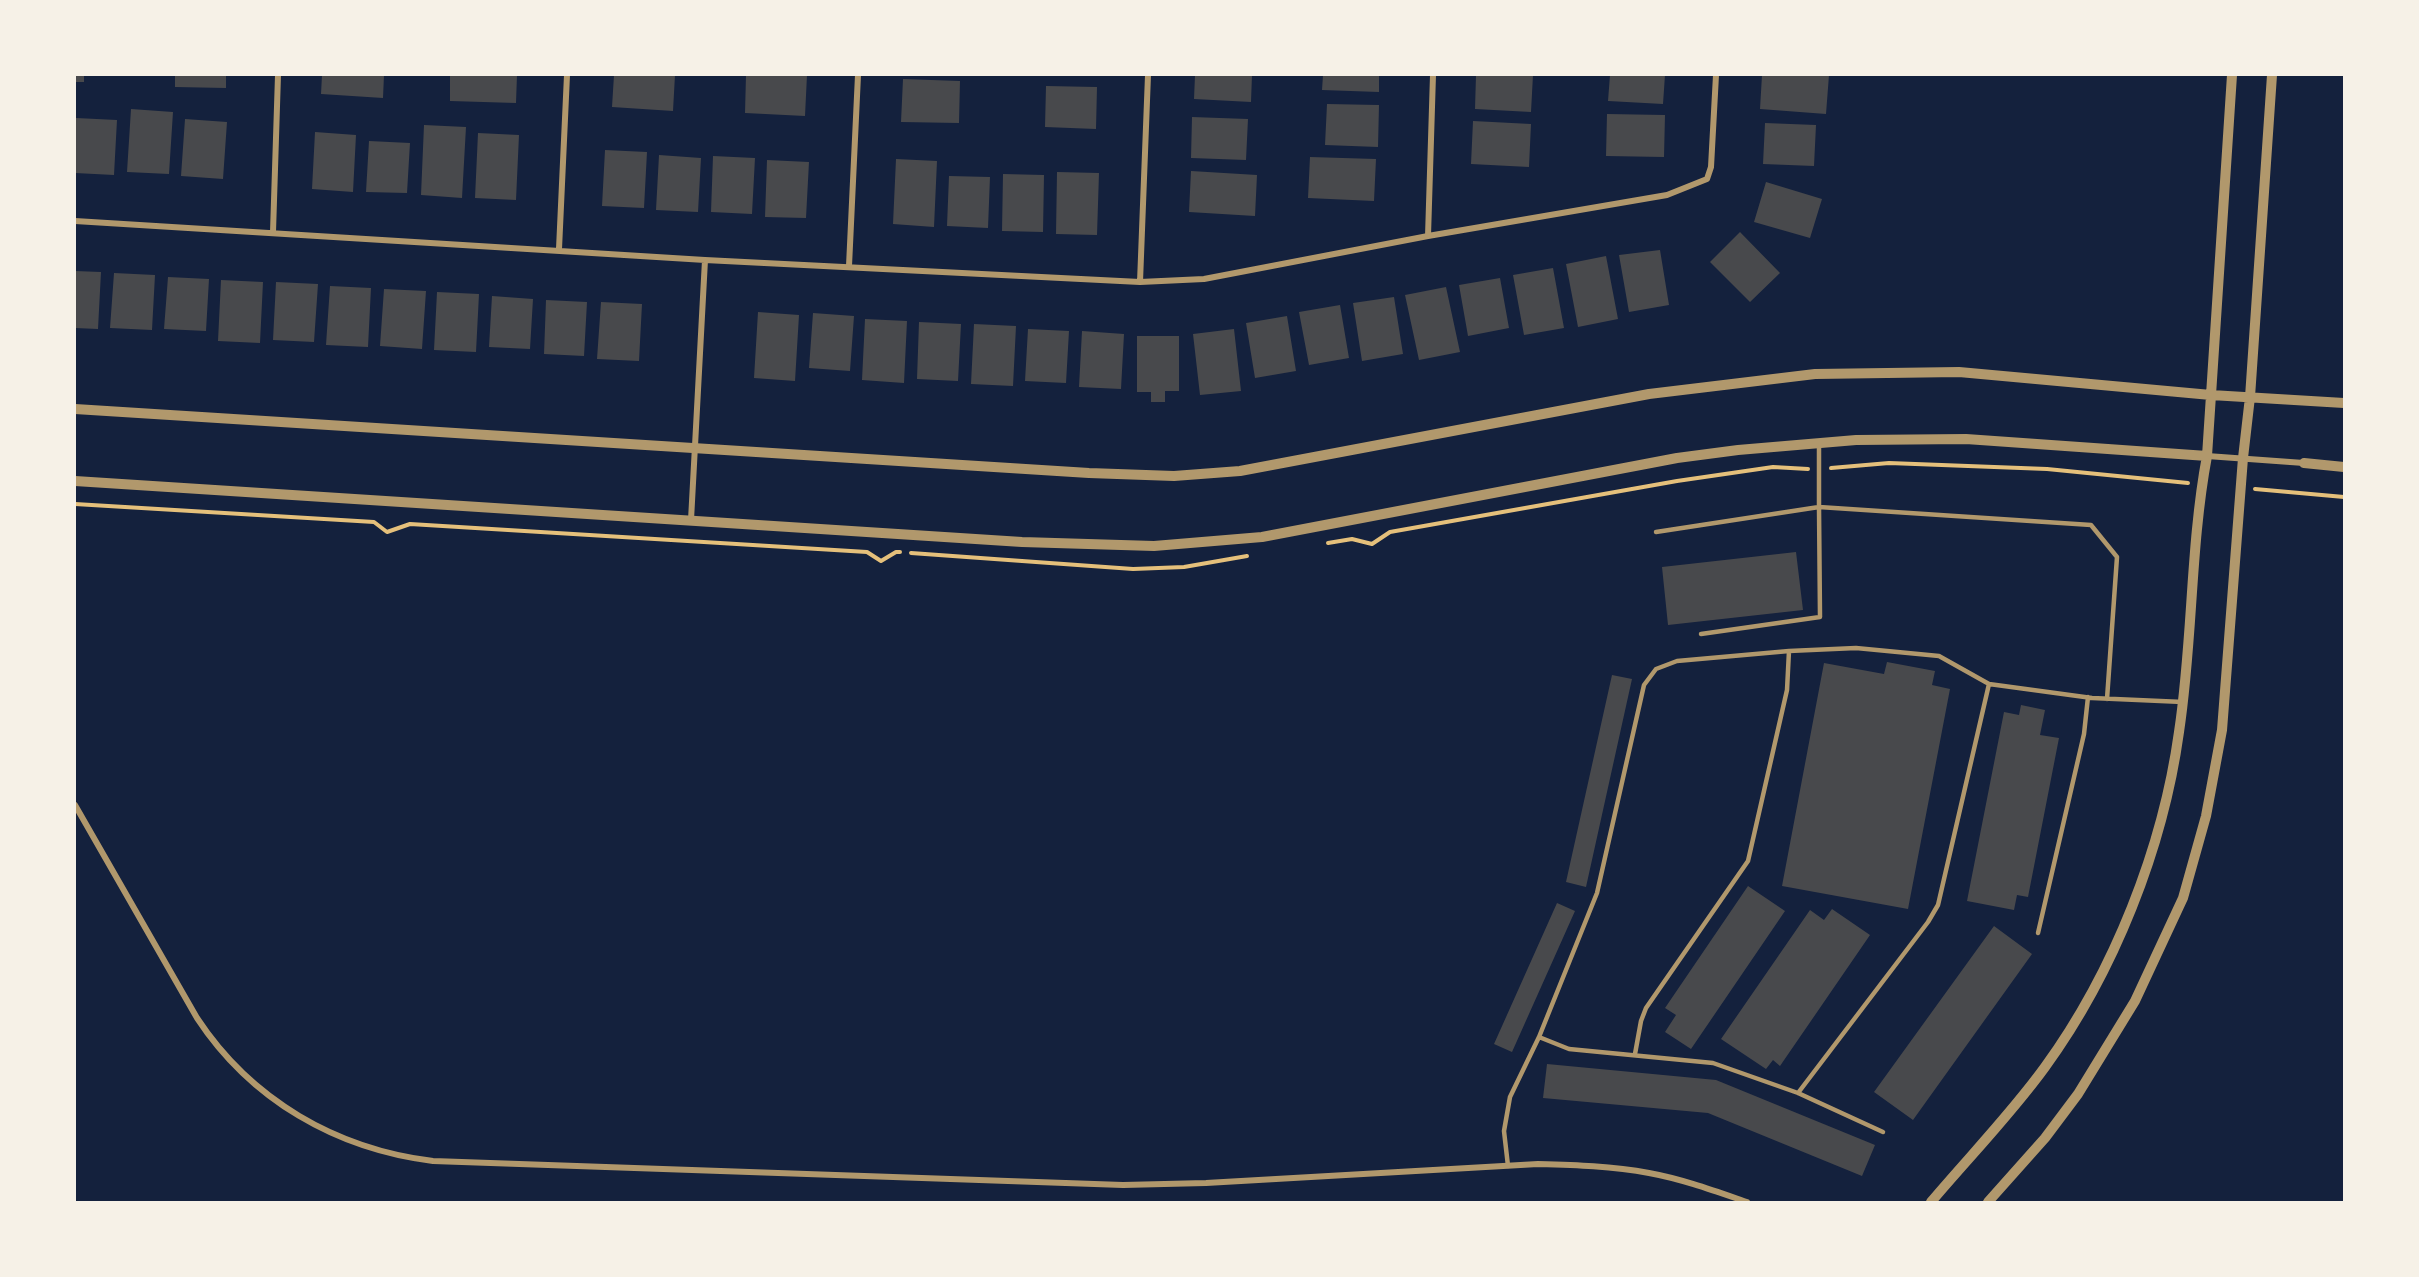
<!DOCTYPE html>
<style>
body{margin:0}
#map{position:relative;width:2419px;height:1277px;overflow:hidden;background:#14213d;font-family:"Sofia Sans Condensed",sans-serif}
canvas{display:block}
.frame{position:absolute;inset:0;border:76px solid #f6f1e7;pointer-events:none}
</style>
<div id="map">
<canvas width="2419" height="1277"></canvas>
<div class="frame"></div>
</div>
<script>
const context = document.querySelector('canvas').getContext('2d');
context.lineJoin = 'round';
function fill(path, color) {
  context.fillStyle = color;
  context.fill(path, 'evenodd');
}
function stroke(path, color, width, dash) {
  context.strokeStyle = color;
  context.lineWidth = width;
  context.lineCap = dash ? 'butt' : 'round';
  context.setLineDash(dash || []);
  context.stroke(path);
}
fill(new Path2D(`
 M75 75H84V82H75Z
 M175 75H226V88L175 87Z
 M322 75H384L383 98 321 94Z
 M450 75H517L516 103 450 101Z
 M614 75H675L673 111 612 107Z
 M746 75H807L805 116 745 113Z
 M1195 75H1252L1251 102 1194 99Z
 M1323 75H1379V92L1322 90Z
 M1476 75H1533L1531 112 1475 109Z
 M1610 75H1665L1663 104 1608 101Z
 M1762 75H1829L1826 114 1760 109Z
 M903 79 960 81 959 123 901 122Z
 M1046 86 1097 87 1096 129 1045 127Z
 M1327 104 1379 105 1378 147 1325 145Z
 M131 109 173 112 169 174 127 172Z
 M1607 114 1665 115 1664 157 1606 156Z
 M1192 117 1248 119 1246 160 1191 158Z
 M76 118 117 120 114 175 75 173Z
 M185 119 227 122 223 179 181 176Z
 M1473 121 1531 124 1529 167 1471 164Z
 M1765 123 1816 125 1814 166 1763 164Z
 M424 125 466 127 462 198 421 195Z
 M315 132 356 135 353 192 312 189Z
 M478 133 519 135 516 200 475 198Z
 M369 141 410 143 407 193 366 192Z
 M605 150 647 152 644 208 602 206Z
 M659 155 701 158 698 212 656 210Z
 M713 156 755 158 752 214 711 212Z
 M1310 157 1376 159 1374 201 1308 198Z
 M896 159 937 161 934 227 893 224Z
 M767 160 809 162 806 218 765 217Z
 M1191 171 1257 175 1255 216 1189 212Z
 M1057 172 1099 173 1097 235 1056 234Z
 M1003 174 1044 175 1043 232 1002 231Z
 M949 176 990 177 988 228 947 226Z
 M1766 182 1822 199 1810 238 1754 222Z
 M1740 232 1780 273 1750 302 1710 262Z
 M1660 250 1669 305 1629 312 1619 255Z
 M1606 256 1618 319 1578 327 1566 264Z
 M1553 268 1564 328 1524 335 1513 275Z
 M75 271 101 272 98 329 75 328Z
 M114 273 155 275 152 330 110 328Z
 M168 277 209 279 206 331 164 329Z
 M1500 278 1509 328 1468 336 1459 285Z
 M221 280 263 282 260 343 218 341Z
 M276 282 318 284 314 342 273 340Z
 M330 286 371 288 368 347 326 345Z
 M1446 287 1460 352 1419 360 1405 295Z
 M384 289 426 291 422 349 380 346Z
 M437 292 479 294 476 352 434 350Z
 M492 296 533 299 530 349 489 347Z
 M1394 297 1403 354 1362 361 1353 303Z
 M546 300 587 302 584 356 544 354Z
 M601 302 642 304 639 361 597 359Z
 M1340 305 1349 358 1309 365 1299 312Z
 M758 312 799 315 795 381 754 378Z
 M813 313 854 316 850 371 809 368Z
 M1287 316 1296 371 1255 378 1246 323Z
 M865 319 907 321 904 383 862 380Z
 M919 322 961 324 958 381 917 379Z
 M974 324 1016 326 1013 386 971 384Z
 M1028 329 1069 331 1066 383 1025 381Z
 M1234 329 1241 391 1200 395 1193 334Z
 M1082 331 1124 334 1121 389 1079 387Z
 M1137 336H1179V391H1165V402H1151V392H1137Z
 M1796 552 1803 610 1668 625 1662 567Z
 M1887 662 1935 671 1932 685 1950 689 1908 909 1782 886 1824 663 1884 674Z
 M1612 675 1632 679 1586 887 1566 882Z
 M2021 705 2045 710 2040 735 2059 738 2028 897 2017 895 2014 910 1967 901 2004 712 2019 715Z
 M1748 886 1785 911 1691 1049 1665 1032 1676 1015 1665 1008Z
 M1557 903 1575 911 1512 1052 1494 1044Z
 M1832 909 1870 935 1780 1066 1773 1060 1766 1069 1721 1039 1810 910 1824 920Z
 M1994 926 2032 954 1913 1120 1874 1092Z
 M1547 1064 1716 1080 1875 1145 1862 1176 1708 1113 1543 1098Z`), '#48494c');
stroke(new Path2D(`
 M1831 468 1889 463 2047 469 2188 483
 M2255 489 2344 497
 M75 504 374 522 387 532 410 524 867 552 881 561 896 552H900
 M1328 543 1352 539 1372 544 1390 532 1677 481 1773 467 1808 469
 M911 553 1133 569 1184 567 1247 556`), '#e5c07b', 4);
stroke(new Path2D(`
 M1819 444V507L2091 525 2117 557 2107 699
 M1656 532 1819 507 1820 617 1701 634
 M2038 933 2084 734 2088 697
 M1539 1037 1569 1049 1713 1063 1798 1093 1883 1132
 M1635 1054 1641 1021 1646 1008 1748 861 1787 690 1789 651
 M1798 1093 1928 922 1938 905 1989 684
 M1508 1166 1504 1131 1510 1097 1539 1037 1597 893 1644 685 1656 669 1677 661 1789 651 1856 648 1939 656 1989 684 2092 698 2183 702`), '#b1986c', 4.5);
stroke(new Path2D(`
 M75 221 705 260 1140 282 1204 279 1428 236 1667 195 1707 179 1711 167 1716 75
 M273 232 278 75
 M1428 236 1433 75
 M559 249 567 75
 M849 266 858 75
 M1140 282 1148 75
 M2207 456 2304 463
 M691 520 705 260
 M75 805 197 1018C251 1100 336 1149 433 1161L1123 1185 1206 1183 1538 1164C1575 1165 1612 1166 1649 1173 1682 1179 1715 1191 1747 1202`), '#b1986c', 6);
stroke(new Path2D(`
 M75 409 1089 473 1174 476 1240 471 1649 394 1815 374 1959 372 2211 395 2344 403
 M2304 463 2344 467
 M75 481 1022 542 1154 546 1262 537 1677 458 1738 450 1856 440 1966 439 2207 456
 M1931 1202C1969 1157 2011 1114 2045 1067 2114 972 2163 848 2179 732 2193 640 2190 547 2207 456L2232 75
 M1988 1202 2045 1138 2078 1094 2135 1001 2183 898 2206 816 2222 730 2243 458 2250 397 2272 75`), '#b1986c', 10);
</script>
